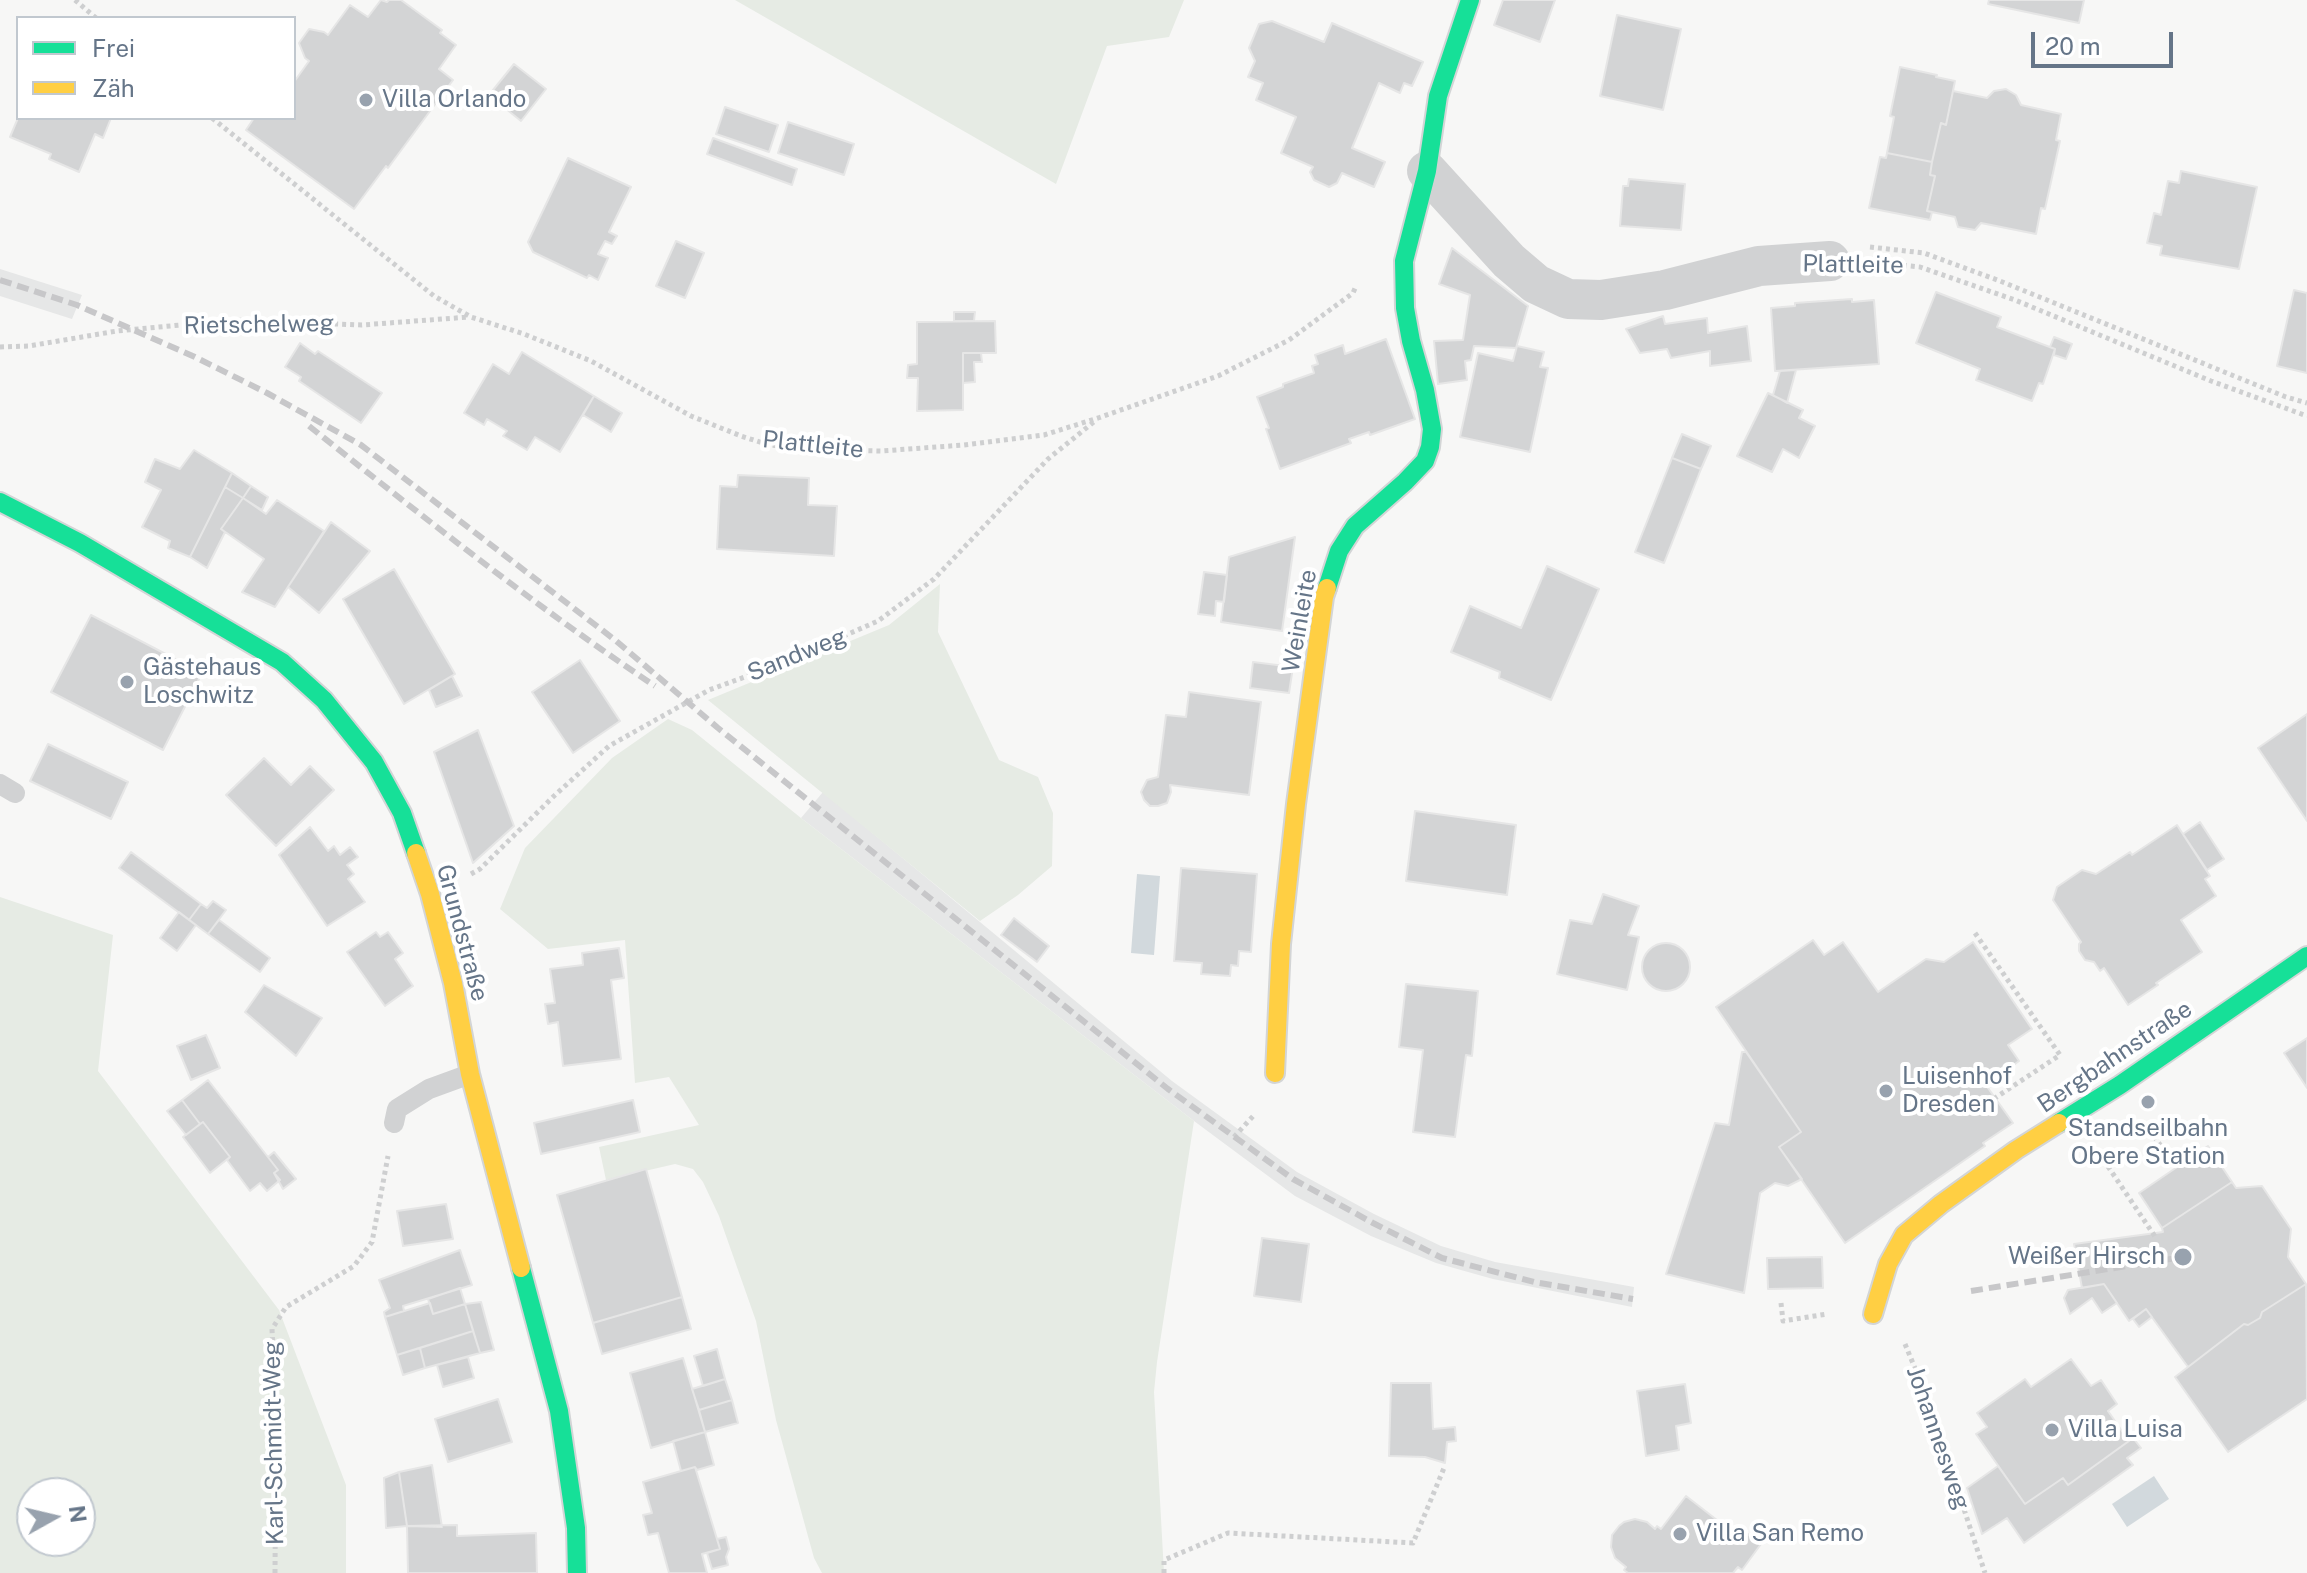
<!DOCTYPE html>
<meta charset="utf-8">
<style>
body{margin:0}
#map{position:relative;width:2307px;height:1573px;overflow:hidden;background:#f7f7f6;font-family:"Public Sans",sans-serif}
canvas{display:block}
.legend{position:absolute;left:16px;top:16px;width:280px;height:104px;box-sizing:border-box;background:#fff;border:2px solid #c1c8cf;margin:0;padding:10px 14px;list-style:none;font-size:24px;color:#657588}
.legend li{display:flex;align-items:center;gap:16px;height:40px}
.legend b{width:40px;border:2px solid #c1c8cf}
.north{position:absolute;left:16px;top:1477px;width:80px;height:80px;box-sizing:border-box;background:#fff;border:2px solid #c1c8cf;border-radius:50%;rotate:82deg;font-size:22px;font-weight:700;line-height:32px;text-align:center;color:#657588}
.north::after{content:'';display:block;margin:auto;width:28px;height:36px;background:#98a2ae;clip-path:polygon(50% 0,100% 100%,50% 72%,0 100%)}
.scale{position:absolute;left:2031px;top:32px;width:142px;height:36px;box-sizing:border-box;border:4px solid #657588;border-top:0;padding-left:10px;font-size:24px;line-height:28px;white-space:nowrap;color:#657588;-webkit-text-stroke:6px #fff;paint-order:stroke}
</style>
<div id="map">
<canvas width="2307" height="1573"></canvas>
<ul class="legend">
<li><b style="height:10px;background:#16e098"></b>Frei</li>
<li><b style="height:10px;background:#ffcf43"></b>Zäh</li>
</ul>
<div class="north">N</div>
<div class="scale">20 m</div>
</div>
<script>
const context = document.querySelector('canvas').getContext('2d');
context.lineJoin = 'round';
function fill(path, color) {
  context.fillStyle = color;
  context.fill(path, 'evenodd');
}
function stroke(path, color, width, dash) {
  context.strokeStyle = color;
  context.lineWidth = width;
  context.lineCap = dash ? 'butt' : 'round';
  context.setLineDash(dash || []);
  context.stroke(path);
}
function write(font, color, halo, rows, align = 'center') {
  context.font = font + ' "Public Sans",sans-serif';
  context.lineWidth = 8;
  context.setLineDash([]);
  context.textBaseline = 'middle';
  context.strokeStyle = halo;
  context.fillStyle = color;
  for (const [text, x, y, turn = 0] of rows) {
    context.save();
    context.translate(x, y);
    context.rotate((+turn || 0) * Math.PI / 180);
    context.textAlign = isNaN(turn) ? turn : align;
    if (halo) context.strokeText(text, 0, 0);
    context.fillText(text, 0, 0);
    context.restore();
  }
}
fill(new Path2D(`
 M0 269 82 295 72 319 0 296Z
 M823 792 1172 1081 1297 1172 1374 1214 1441 1246 1495 1262 1634 1287 1632 1307 1493 1279 1436 1263 1371 1236 1295 1196 1194 1121 801 818Z`), '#e6e7e7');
fill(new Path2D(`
 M735 0H1184L1169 37 1107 46 1056 184Z
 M940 584 938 632 999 760 1038 777 1053 813 1052 866 1018 895 980 921 708 700 889 625Z
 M668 719 692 730 801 818 1194 1121 1157 1362 1154 1392 1164 1573H822L814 1558 776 1420 756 1321 719 1216 703 1182 693 1169 675 1164 606 1180 599 1147 699 1125 669 1077 635 1083 625 940 548 949 500 909 525 848 612 758Z
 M0 897 113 935 98 1071 279 1310 346 1485V1573H0ZM32 1493H80V1541H32Z`), '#e6ebe4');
fill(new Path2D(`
 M1137 874 1160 876 1154 955 1131 953Z
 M2154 1476 2169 1499 2127 1527 2112 1504Z`), '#d2d9dd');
const building = new Path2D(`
 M381 0 387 2 389 0H401L442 30 440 33 456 45 439 69 453 80 388 168 386 166 354 209 246 130 254 118H294V82L309 61 305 58 299 43 309 29 324 32 328 35 350 5 368 17Z
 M1503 0H1555L1540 42 1494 25Z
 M1989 0H2084L2079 23 1988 4Z
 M1617 15 1681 29 1663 110 1600 96Z
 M1272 21 1324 42 1332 23 1423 62 1412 86 1404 83 1400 93 1379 83 1352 148 1385 162 1374 187 1342 173 1337 183 1329 187 1314 180 1310 172 1313 167 1281 153 1296 117 1256 100 1263 83 1248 77 1255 61 1249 48 1259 24Z
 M514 64 546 89 521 121 489 95Z
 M1900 67 1937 75 1936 77 1955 81 1946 125 1941 123 1932 162 1887 153 1894 117 1890 116Z
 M2006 89 2016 95 2021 105 2061 114 2056 140 2060 141 2045 209 2041 208 2036 234 1981 223 1975 230 1958 227 1955 217 1927 211 1935 176 1930 175 1932 162 1941 123 1946 125 1953 91 1987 98 1994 91Z
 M725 107 778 125 769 152 716 134Z
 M18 118H111L103 138 95 134 79 172 49 159 51 154 10 137Z
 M788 122 854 144 844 175 778 153Z
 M713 138 797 169 792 185 707 154Z
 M1887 153 1932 162 1930 175 1935 176 1927 211 1932 212 1930 220 1869 208 1880 157 1886 158Z
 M568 158 631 187 609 232 617 236 612 244 605 241 598 254 608 258 598 280 589 275 587 278 533 252 528 242Z
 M2181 171 2257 187 2239 269 2160 255 2162 246 2147 243 2154 213 2161 215 2168 181 2179 183Z
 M1629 179 1685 184 1681 230 1620 226 1623 186H1628Z
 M676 241 704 253 685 298 656 286Z
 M1452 248 1528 306 1516 348 1474 346 1471 360 1465 361 1467 380 1438 384 1434 341 1463 340 1470 295 1439 284Z
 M2294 290 2307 293V373L2277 366Z
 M1936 292 2001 317 1997 327 2055 349 2043 384 2039 383 2032 401 1976 380 1980 369 1916 343Z
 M1852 299V302L1874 300 1879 364 1775 371 1771 308 1795 306V303Z
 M954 312H975L974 321H954Z
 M1663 316 1665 324 1707 318 1708 333 1747 326 1751 361 1710 366V351L1671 358 1667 349 1640 353 1626 329Z
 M995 321 996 353H963V410L917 411 918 378H907L908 365 917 364V322Z
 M2054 337 2072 344 2066 359 2054 355 2055 349 2050 347Z
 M1386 339 1415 419 1370 435 1369 432 1349 439 1351 443 1280 469 1266 429 1269 428 1257 397 1283 387V384L1314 373 1312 366 1318 364 1315 355 1343 345 1345 354Z
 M300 343 315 354 318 351 382 393 361 423 299 381 301 377 285 367Z
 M1517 346 1544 352 1540 367 1548 368 1530 452 1460 437 1478 353 1513 361Z
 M522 352 594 396 560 452 535 437 527 450 503 436 507 431 487 419 484 425 464 413 493 364 509 374Z
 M963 353H981L982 362H974L975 382 963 383Z
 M1796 370 1787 403 1773 395 1780 371Z
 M1768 393 1803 410 1799 418 1815 426 1799 458 1783 449 1772 472 1737 456Z
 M594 396 622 413 611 432 583 415Z
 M1682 434 1711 446 1701 469 1672 458Z
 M194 450 232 473 190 557 168 548 170 541 142 527 161 490 145 482 155 459 180 469Z
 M1672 458 1701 469 1664 563 1635 552Z
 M232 473 251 486 243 498 225 487Z
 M738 475 809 478 808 505 837 506 834 556 717 549 720 486 737 487Z
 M251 486 268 497 262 510 243 498Z
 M225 487 243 498 221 529 225 532 207 568 190 557Z
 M243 498 266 514 277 500 324 531 275 607 242 592 264 559 221 529Z
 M331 522 370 551 319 613 288 587Z
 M1295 537 1282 631 1221 622 1229 557Z
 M1547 566 1599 589 1551 700 1499 678 1500 672 1451 652 1470 606 1521 628Z
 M394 569 455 674 404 704 343 599Z
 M1204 572 1227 575 1224 602 1216 601 1215 616 1198 614Z
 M91 615 202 673 163 750 51 692Z
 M580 660 620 721 573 753 532 692Z
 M1253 662 1293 667 1289 693 1250 688Z
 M452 676 462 696 436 707 429 690Z
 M1189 692 1261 702 1249 795 1170 785 1171 792 1167 803 1158 806H1150L1144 800 1141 792 1147 780 1158 777 1166 715 1186 717Z
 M2307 714V821L2258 748Z
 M478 730 514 826 473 863 434 752Z
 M48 744 128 782 111 819 30 781Z
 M264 758 291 785 310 766 334 790 276 846 226 795Z
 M1415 811 1516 825 1507 895 1406 881Z
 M2200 822 2224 859 2207 870 2183 834Z
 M2177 825 2210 876 2205 879 2216 896 2181 920 2202 952 2156 983 2158 985 2128 1005 2104 968 2100 971 2094 962 2085 960 2079 951V944L2081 942 2053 900 2057 887 2082 870 2096 874 2130 852 2132 855Z
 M310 827 328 851 334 846 340 855 350 847 358 857 347 865 354 874 348 879 365 902 327 926 279 855Z
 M131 852 201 904 189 920 119 868Z
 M1181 868 1257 874 1251 952 1239 951 1238 966 1231 965 1230 976 1201 974 1202 963 1174 961Z
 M1603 894 1639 906 1628 935 1639 937 1627 990 1557 974 1570 920 1592 924Z
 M213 901 226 910 208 934 189 920 201 904 207 908Z
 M179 912 196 925 177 951 160 938Z
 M1014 918 1049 946 1037 962 1001 935Z
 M219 920 270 958 260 972 208 934Z
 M376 932 380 937 388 932 403 953 395 959 413 986 385 1006 347 952Z
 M1813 940 1824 955 1843 942 1878 992 1926 959 1944 962 1973 942 2032 1029 2008 1045 2019 1061 2007 1070 2009 1074 1988 1088 2013 1123 1983 1143 1985 1146 1845 1243 1779 1147 1801 1132 1716 1007Z
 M1642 967a24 24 0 1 1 48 0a24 24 0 1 1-48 0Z
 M619 948 624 978 611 980 621 1059 563 1066 558 1022 548 1024 545 1004 555 1003 550 969 583 965 582 953Z
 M1406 984 1478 991 1472 1056 1466 1055 1455 1137 1413 1132 1423 1050 1399 1047Z
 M264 985 322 1018 296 1056 245 1012Z
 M206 1035 220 1068 191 1080 177 1046Z
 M2307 1038V1088L2284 1053Z
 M1742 1052H1746L1801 1132 1779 1147 1802 1179 1788 1186 1775 1183 1760 1193 1744 1293 1666 1274 1715 1123 1729 1125Z
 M208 1080 278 1170 274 1173 280 1180 267 1191 260 1183 250 1191 227 1160 230 1157 203 1122 200 1124 182 1100Z
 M182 1100 200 1124 186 1135 167 1111Z
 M633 1100 640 1132 541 1154 534 1123Z
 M203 1122 230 1157 210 1173 183 1137Z
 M2208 1146 2232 1182 2162 1228 2139 1193Z
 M274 1152 296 1179 283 1189 274 1173 278 1170 268 1157Z
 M646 1169 682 1297 593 1323 557 1195Z
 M2232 1182 2236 1188 2262 1186 2291 1229 2288 1257 2306 1284 2262 1312 2260 1318 2248 1325 2244 1324 2188 1367 2146 1309 2129 1321 2104 1284 2082 1288 2074 1244 2163 1232 2162 1228Z
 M446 1204 453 1239 403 1246 397 1211Z
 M1262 1238 1309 1244 1301 1302 1254 1296Z
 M460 1250 472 1285 403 1306 404 1311 385 1317 384 1312 390 1308 379 1280Z
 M1822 1257 1823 1288 1768 1289 1767 1258Z
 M2104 1284 2117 1303 2102 1313 2092 1298 2070 1314 2064 1298 2068 1290Z
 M2306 1284 2307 1399 2228 1452 2175 1377 2244 1324 2248 1325 2260 1318 2262 1312Z
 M460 1288 465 1304 433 1314 428 1299Z
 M682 1297 691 1329 602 1354 593 1323Z
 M481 1302 494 1350 480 1353 465 1304Z
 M430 1303 433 1314 465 1304 473 1331 397 1355 385 1317Z
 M2146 1309 2152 1317 2139 1327 2133 1319Z
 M473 1331 480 1353 425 1368 420 1348Z
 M420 1348 425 1368 403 1375 397 1355Z
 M717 1349 725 1379 703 1386 694 1356Z
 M468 1357 474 1378 443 1387 437 1365Z
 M683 1358 705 1432 651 1448 630 1373Z
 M2071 1359 2091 1386 2101 1380 2117 1404 2108 1411 2129 1441 2068 1485 2063 1478 2025 1504 1976 1434 1987 1427 1977 1413 2025 1379 2031 1387Z
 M725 1379 732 1400 699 1410 692 1389Z
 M1391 1383H1431L1433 1429 1455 1427 1456 1441 1447 1442 1445 1463 1425 1457 1389 1456Z
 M1685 1384 1691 1423 1676 1426 1679 1450 1646 1456 1637 1391Z
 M498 1399 512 1442 448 1462 435 1419Z
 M732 1400 738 1423 705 1432 699 1410Z
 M705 1432 714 1465 697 1470 695 1467 681 1471 673 1441Z
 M2133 1438 2141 1448 2127 1458 2133 1465 2024 1543 2007 1518 1982 1534 1967 1488 1998 1466 2025 1504 2063 1478 2068 1485Z
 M432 1465 442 1527 407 1526 399 1472Z
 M695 1467 720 1549 702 1554 707 1573H669L658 1533 648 1535 643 1515 652 1513 643 1482Z
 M399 1472 407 1526 386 1528 384 1478Z
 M1686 1496 1735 1534 1740 1528 1761 1544 1742 1570 1738 1567 1733 1573H1628L1624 1570 1626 1567 1615 1558 1611 1547 1612 1535 1619 1526 1624 1522 1635 1519 1647 1522 1655 1529 1657 1526 1661 1529Z
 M457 1525V1536L536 1533 537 1573H408L407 1526Z
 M726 1537 729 1549 726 1557 728 1565 712 1569 707 1553 720 1549 717 1539Z`);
fill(building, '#d3d4d5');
stroke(building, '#e6e6e6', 2);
const fast = new Path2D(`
 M0 502 80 543 282 662 324 700 374 762 402 813 416 853
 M1327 588 1339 551 1355 526 1405 482 1425 461 1430 447 1432 429 1425 390 1411 341 1405 308 1404 261 1427 171 1438 96 1470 0
 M2059 1123 2120 1085 2307 956
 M521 1268 559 1411 576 1528 577 1573`);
const slow = new Path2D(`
 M416 853 430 894 453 983 470 1074 521 1268
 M1275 1073 1281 944 1296 804 1324 597 1327 588
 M1873 1314 1888 1264 1904 1235 1941 1204 2016 1150 2059 1123`);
stroke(fast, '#d3d5d6', 22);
stroke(slow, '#d3d5d6', 22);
stroke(new Path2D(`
 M75 0 96 18
 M212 118 434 296 471 317 524 334 591 361 691 416 741 436 769 445 826 450 881 451 964 445 1044 435 1098 418 1218 376 1289 340 1353 293 1356 286
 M1870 247 1924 253 2000 281 2286 397 2307 403
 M1871 262 1920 267 2015 300 2211 381 2307 416
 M0 347 29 346 117 331 234 320 362 325 469 317
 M471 874 480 869 554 796 609 746 709 690 775 666 878 621 934 579 1048 459 1095 421
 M1975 933 2060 1055 1995 1098
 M2145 1123 2176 1168
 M1234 1137 1255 1114
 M2099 1153 2156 1238
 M1781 1303 1783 1321 1827 1314
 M1905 1344 1928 1400 1985 1573
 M275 1573 276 1416 272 1329 286 1307 354 1266 372 1242 388 1156
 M1164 1573V1560L1228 1533 1413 1543 1444 1468`), '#cecfd0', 5, [4, 4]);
stroke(new Path2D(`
 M0 784 15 793
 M394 1123 397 1109 429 1089 470 1074`), '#d1d2d3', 20);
stroke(new Path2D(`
 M1427 171 1509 261 1536 284 1568 299 1601 300 1665 290 1759 266 1830 261`), '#d1d2d3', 40);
stroke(fast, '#16e098', 18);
stroke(slow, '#ffcf43', 18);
stroke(new Path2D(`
 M0 280 77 305 195 357 267 393 361 445 615 640 718 728 1168 1089 1293 1179 1373 1223 1442 1258 1534 1282 1633 1299
 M309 426C422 516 535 606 655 686
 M1971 1291 2183 1257`), '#c7c7c9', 6, [12, 6]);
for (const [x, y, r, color] of [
 [366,100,8,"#98a2ae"],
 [127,682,8,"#98a2ae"],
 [1886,1091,8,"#98a2ae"],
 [2148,1102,8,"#98a2ae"],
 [2183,1257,10,"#98a2ae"],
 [2052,1430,8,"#98a2ae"],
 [1680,1534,8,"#98a2ae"]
]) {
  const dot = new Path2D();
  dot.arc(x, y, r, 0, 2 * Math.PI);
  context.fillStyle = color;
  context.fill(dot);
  stroke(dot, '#fff', 3);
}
write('24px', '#657588', '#fff', [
 ["Villa Orlando",382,100],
 ["Gästehaus",143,668],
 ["Loschwitz",143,696],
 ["Luisenhof",1902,1077],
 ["Dresden",1902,1105],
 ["Standseilbahn",2148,1129,"center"],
 ["Obere Station",2148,1157,"center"],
 ["Weißer Hirsch",2165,1257,"right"],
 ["Villa Luisa",2068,1430],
 ["Villa San Remo",1696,1534]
], 'left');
write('24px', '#657588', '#fff', [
 ["Plattleite",1853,265,1],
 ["Rietschelweg",259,325,-1],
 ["Plattleite",813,445,6],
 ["Weinleite",1300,621,-80],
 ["Sandweg",797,655,-22],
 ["Grundstraße",462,933,75],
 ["Bergbahnstraße",2115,1057,-34],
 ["Johannesweg",1938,1438,71],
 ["Karl-Schmidt-Weg",274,1443,-91]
]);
</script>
